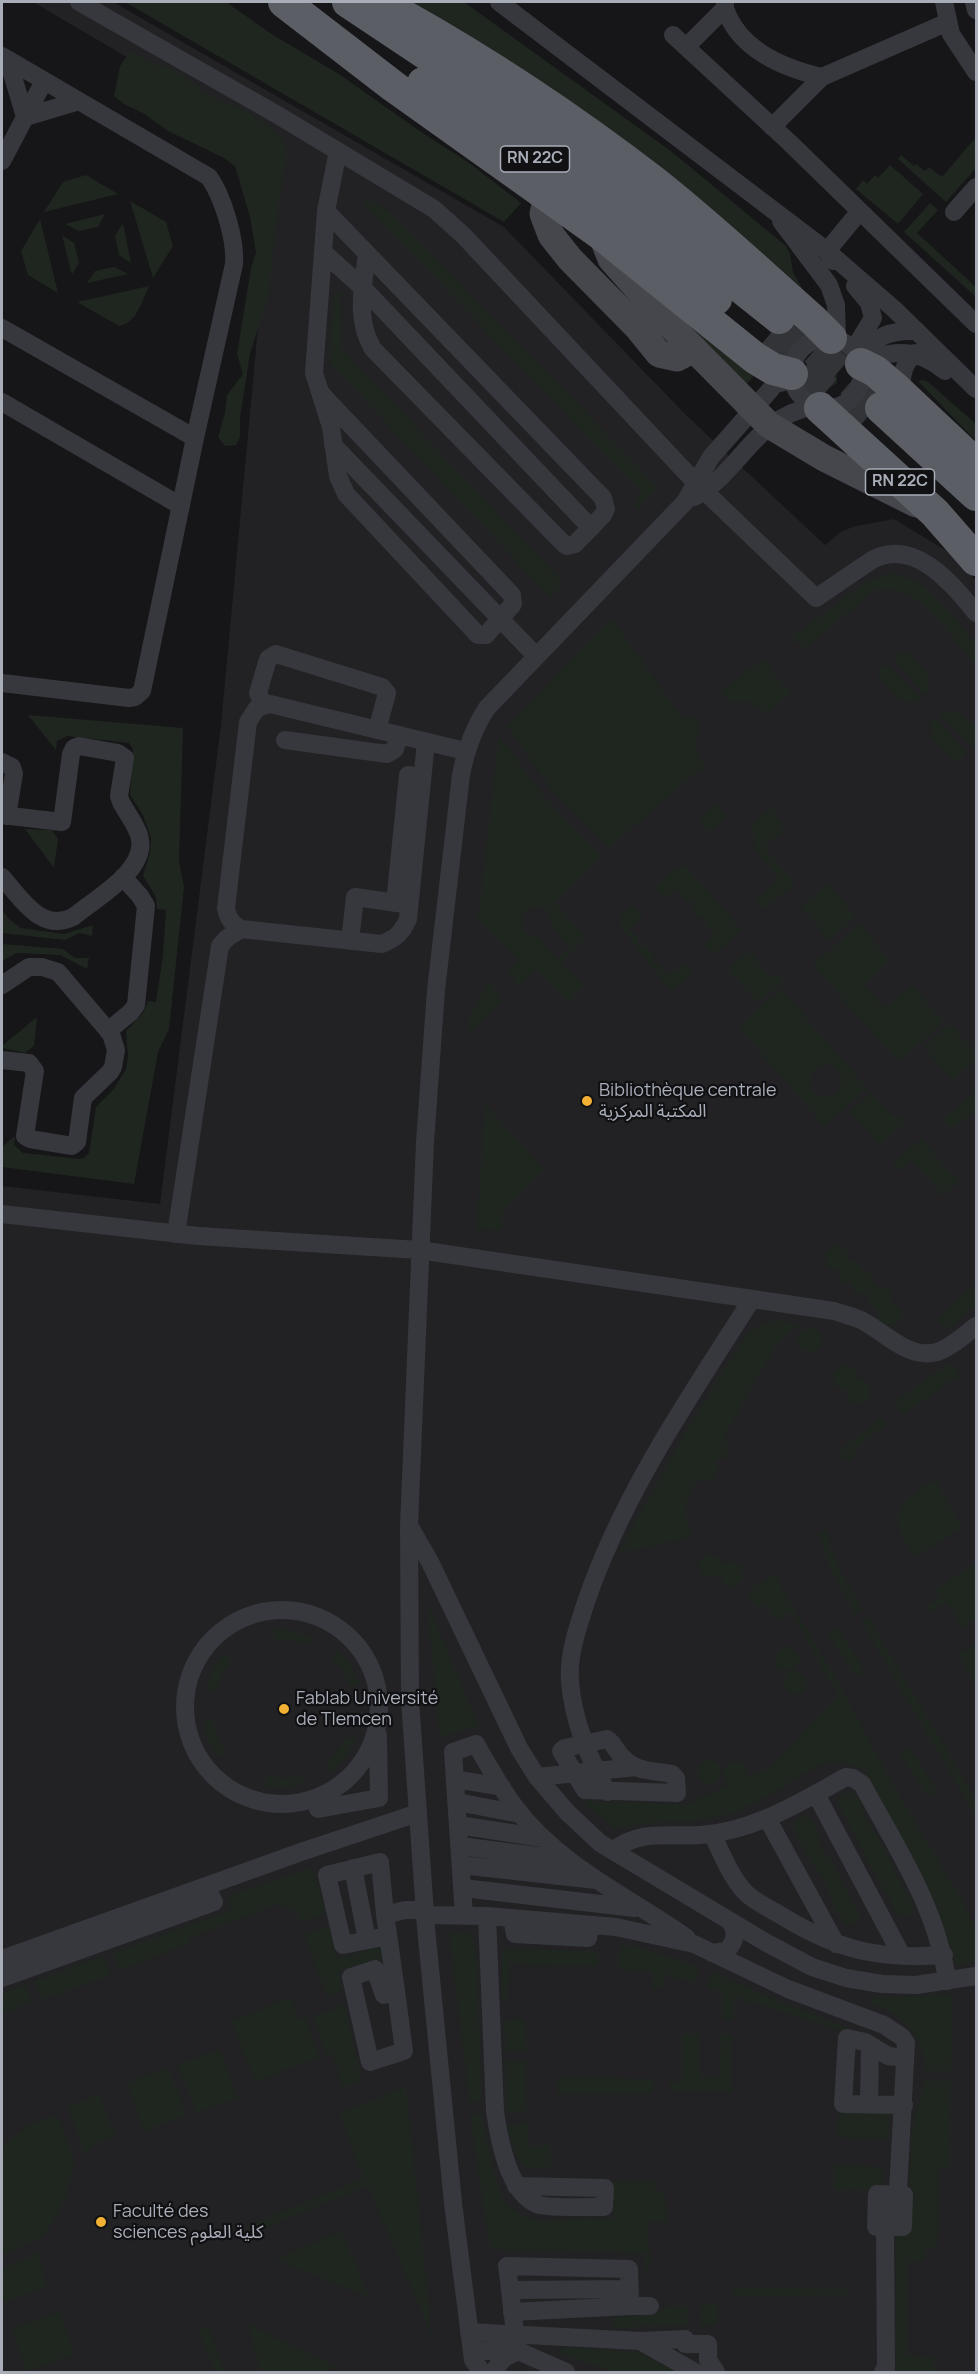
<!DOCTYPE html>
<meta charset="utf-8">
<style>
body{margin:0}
#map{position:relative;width:978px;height:2374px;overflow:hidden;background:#161618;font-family:Manrope,sans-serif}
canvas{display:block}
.frame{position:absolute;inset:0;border:3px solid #a8adb8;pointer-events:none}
</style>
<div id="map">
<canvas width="978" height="2374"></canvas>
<div class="frame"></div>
</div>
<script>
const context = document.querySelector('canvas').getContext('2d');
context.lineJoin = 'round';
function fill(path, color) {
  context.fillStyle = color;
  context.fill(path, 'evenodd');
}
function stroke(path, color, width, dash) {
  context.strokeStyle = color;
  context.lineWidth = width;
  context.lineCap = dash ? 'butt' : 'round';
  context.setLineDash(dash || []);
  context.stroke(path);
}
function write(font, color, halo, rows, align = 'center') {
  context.font = font + ' Manrope,"Noto Sans Arabic",sans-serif';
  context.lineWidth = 4.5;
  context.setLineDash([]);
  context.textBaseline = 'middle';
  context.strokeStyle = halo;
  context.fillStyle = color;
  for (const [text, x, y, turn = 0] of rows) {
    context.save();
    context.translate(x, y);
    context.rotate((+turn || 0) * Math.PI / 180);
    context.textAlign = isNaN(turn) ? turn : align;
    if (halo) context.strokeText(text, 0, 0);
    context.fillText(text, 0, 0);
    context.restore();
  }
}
fill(new Path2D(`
 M33 2H113L504 227 687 416 825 545 842 531 856 526 894 519 955 556 976 581V2372H2V1186L160 1204 221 725 275 144Z`), '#222225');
fill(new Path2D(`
 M125 2H226L273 35 339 74 421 132 468 162 521 203 504 222Z
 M404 2H464L672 152 786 246 790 254 793 272 803 290 796 289Z
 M131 50 153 64 168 67 183 75 198 89 224 103 247 111 281 136 287 151 278 208 268 299 250 353 240 418V437L236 445 225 446 218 437 225 413 227 395 243 374 237 354 251 268 256 252 250 217 235 166 224 158 168 131 143 113 124 104 114 96 120 66Z
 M976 137V168L946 202 898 159 901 155 914 166 916 164 925 171 929 167 942 177Z
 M890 165 923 194 898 224 856 189 863 180 867 184 875 175 878 178Z
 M86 175 118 194 44 212 63 182Z
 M369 199 391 213 658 487 638 510 633 505 641 492 639 490 364 204Z
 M130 201 166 222 173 246 153 278Z
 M930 203 938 210 917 233 976 287V297L904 232Z
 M105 214 98 227 79 231 65 224Z
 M40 219 58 293 28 275 21 251Z
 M123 223 131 263 119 255 115 236Z
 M62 235 74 243 79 262 72 275Z
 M114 267 128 274 87 283 95 271Z
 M149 286C142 301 137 323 119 326L77 302Z
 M335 293H340L342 349 564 584 550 597 330 363 329 348Z
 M663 295 757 372 744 387Z
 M830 359 836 364 837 383 831 387H814L811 384 813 378 809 371 811 364 817 360 826 361Z
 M922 380 927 381 976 424V441L918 381Z
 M886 574C924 570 954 619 976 644V666C954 640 913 575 872 592L805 649 792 637 866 582Z
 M612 618 683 720 692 714 701 727C692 740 694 754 706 764L609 848 552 790 507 726Z
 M900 652 907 653 929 675V693L924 694 894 660Z
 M762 660 791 693 767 713 750 702 729 701 721 692Z
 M887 665 919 697 918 702 900 701 879 678 878 671Z
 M941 711 960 712 976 729V745L973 747 940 716Z
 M28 715 183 728 179 861 184 887 169 1029 158 1052 134 1184 2 1167V1147L15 1136 14 1145 23 1153 80 1159 84 1158 89 1153 96 1107 113 1090 126 1069 128 1056 126 1031 143 1013 148 1001 156 1002 163 955 166 910 157 909 156 897 143 876 150 852 151 838 143 815 130 795 133 749 129 743 68 736 57 741 56 750Z
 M936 719 967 752 961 760H954L932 738 931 720Z
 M499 735 543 795 601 856 555 902 586 938 561 963 584 985 569 1003 536 969 518 986 508 968 515 965 519 959 478 921ZM535 907C553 906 548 919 555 929 559 935 565 942 570 948L558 959 539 938 527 935C518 924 521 911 535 907Z
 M716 804 727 816 709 832 698 820Z
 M773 807 777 812 773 815 785 829 764 847 795 883 764 910 756 900 779 880 753 847 757 842 751 831 753 824Z
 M25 829 52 830 58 839 54 868Z
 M682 866 688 868 741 930 713 955 705 945 715 936 706 925V918L699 917 691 907 692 902 685 900 676 889 665 899 655 886 676 868Z
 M827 883 856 917 830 940 801 907Z
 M633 906 643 917 630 929 638 938V945L645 946 654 957 653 963 660 964 669 975 682 964 692 974 671 991 621 927 620 916Z
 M2 910 10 920 21 928 64 934 93 925 92 936 79 933 65 940 2 933Z
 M859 924 890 960 864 985 885 1009 911 985 944 1022 898 1062 813 965Z
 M2 944 63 949 75 958H89L87 969 60 955 17 953 2 961Z
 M749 951 770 976H779L784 981 758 1003 728 970Z
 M489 980 501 1000 470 1031 468 1019Z
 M781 989 867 1088 824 1126 738 1026ZM826 1064C850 1068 844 1099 823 1096 803 1093 808 1067 826 1064Z
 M37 1017 34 1046 25 1053 2 1048V1046Z
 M950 1024 976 1054V1060L953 1081 924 1047Z
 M975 1092 976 1110 952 1130 943 1119Z
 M871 1093 893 1117H902L906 1122 880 1145 850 1112Z
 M485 1104 544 1169 503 1212 502 1230 477 1228Z
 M921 1139 959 1182 943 1196 912 1160 899 1171 893 1163Z
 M836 1245 847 1250 849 1260 857 1261 864 1270 873 1275 875 1287C886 1284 892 1292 892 1302L900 1307 902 1313V1318L893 1327 882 1324 878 1319V1311L868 1304V1294C860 1296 853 1293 851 1285 843 1283 839 1278 839 1270L829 1267 824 1257 831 1247Z
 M976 1284V1304L947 1329 937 1318Z
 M777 1320 804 1326 793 1329 776 1345 723 1437C729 1444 730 1449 725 1457L715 1461 719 1468 715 1479 704 1482 698 1480C682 1506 683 1508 693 1537L618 1553 689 1426 743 1340C753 1328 761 1323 777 1320Z
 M798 1340a12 12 0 1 1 24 0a12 12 0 1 1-24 0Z
 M950 1362 959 1375 904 1415 895 1402Z
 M846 1365 856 1370 858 1379 864 1381 871 1390 870 1396 862 1404 850 1402 846 1390C836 1389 832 1381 835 1371Z
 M881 1418 886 1424 862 1444 849 1462 838 1456 845 1446Z
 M935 1480 963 1528 914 1557C887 1515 893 1505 935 1480Z
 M827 1531C829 1558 849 1584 862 1608L855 1613 828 1565 820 1534Z
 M710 1553 720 1558 723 1565 731 1562 742 1567 744 1578 740 1583 729 1587 724 1584 719 1575 714 1578 703 1575 698 1565 704 1555Z
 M976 1562V1622L975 1620 963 1628 947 1602 928 1613 925 1607 939 1598 934 1590Z
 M773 1573 844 1692 873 1749 907 1808 961 1898 976 1928V1961L957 1966 935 1902 870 1784 866 1771C853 1766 842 1760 828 1761 793 1777 763 1804 725 1815 689 1825 652 1820 615 1828L582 1801 688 1804 729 1785 724 1779 723 1773 729 1763H741L746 1766 748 1777 771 1766 838 1696 794 1617 790 1613C781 1621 770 1619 768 1606L759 1608 750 1600 751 1589 755 1585 764 1583Z
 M427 1603 479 1726 440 1737Z
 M868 1617 976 1800V1817L861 1621Z
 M834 1628H838L863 1667 861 1675 853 1674 829 1634Z
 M285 1629 313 1637 307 1644 291 1640H274L272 1630Z
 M976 1644V1684L958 1655Z
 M787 1646 793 1648 800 1657 799 1663 791 1671 801 1672 808 1681 804 1692 793 1695 784 1688 785 1676 791 1671 779 1669 776 1664 777 1652Z
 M337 1650 350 1664 360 1685 350 1687 343 1672 333 1658Z
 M224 1653 232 1660 222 1674 215 1690 206 1691 212 1672Z
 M204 1718 213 1720 217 1737 226 1752 218 1758 208 1740Z
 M346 1736 356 1740 355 1742 340 1764 329 1772 326 1764 340 1748Z
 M906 1749H910L936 1788 934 1796 926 1795 901 1755Z
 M697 1772a12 12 0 1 1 24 0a12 12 0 1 1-24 0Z
 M267 1776 284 1778 300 1776 306 1783C292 1788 278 1789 264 1786Z
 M851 1791 860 1799 864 1815 890 1858 897 1877 912 1901 914 1911 910 1915H897L889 1895 880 1884 837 1801 841 1794Z
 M805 1816 813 1819 822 1850 831 1859 861 1918 857 1922 848 1926 835 1911 826 1885 802 1847 792 1824 797 1819Z
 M312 1867 326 1913 301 1922 298 1914 279 1904 189 1938 191 1943 120 1970 112 1953 232 1910 228 1896Z
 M329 1926 337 1958 383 1946 387 1982 379 1958 339 1971 342 1990 327 1997 305 1935Z
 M465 1932 470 1934 476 1946 482 2101 470 2103 449 1933Z
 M621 1944 643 1948 698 1966 696 1984 665 1974 663 1988H653L652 1971 618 1969V1954L622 1953Z
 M502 1949 598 1951V1966L509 1964 508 1999H501Z
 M103 1956 110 1976 41 2000 35 1981Z
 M711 1971 776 2000 853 2030 843 2031 734 1997V2020L722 2021V1993L707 1987Z
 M24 1985 32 2002 2 2014V1993Z
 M953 1995 951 2071H925C924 2035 904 2016 871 2003L872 1997Z
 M290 1998 299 2021 305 2018 319 2057 255 2082 232 2021Z
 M345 2005 362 2081 343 2088 333 2054 327 2055 313 2016Z
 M525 2019 527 2050 506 2051 504 2020Z
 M682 2034H700V2078H720L721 2035H732V2092H670V2083L682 2082Z
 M220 2049 237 2098 196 2113 178 2064Z
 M525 2061 527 2113H506L505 2062Z
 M169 2068 186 2116 144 2131 127 2083Z
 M558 2078 653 2079V2094L558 2093Z
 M924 2081H951L950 2167 939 2168 937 2249H925V2261L908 2262 907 2355 934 2357 935 2372H896V2233L908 2232 911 2133Z
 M406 2087 432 2336 368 2186 250 2234 247 2226 364 2178 339 2113Z
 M99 2093 115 2135 95 2145 84 2154 68 2108Z
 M839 2110 890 2111 889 2139 838 2137Z
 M482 2113C485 2133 496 2191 508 2205 514 2212 524 2216 532 2220L613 2219 614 2181 654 2182 656 2191H665L666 2222 648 2223 650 2268H645L644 2253 490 2249 470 2115Z
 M57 2115 74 2158 72 2177 63 2203 44 2237 2 2255V2148C17 2131 35 2120 57 2115Z
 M528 2123 529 2146 550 2145 552 2167 527 2168C513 2157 511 2141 507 2125Z
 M834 2166 883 2167 882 2191 834 2190Z
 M341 2231 370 2298 275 2259Z
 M41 2252V2266L47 2287 2 2303V2269Z
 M733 2288 847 2289V2297L733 2296Z
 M717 2304V2324L701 2325 700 2305Z
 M672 2305 687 2306V2325L613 2328V2317L653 2315Z
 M60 2312 75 2354 26 2371 12 2329Z
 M248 2324 338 2367 322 2372H261Z
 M207 2326 225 2372H215L199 2330Z
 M562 2347 639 2352 677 2372H613L561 2355Z`), '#1e261f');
stroke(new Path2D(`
 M779 318 881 408
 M765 340 867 425`), '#333438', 32, [32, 16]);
stroke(new Path2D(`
 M79 2 276 114 434 209 463 235 696 483 816 598 872 560C915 537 952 584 976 613
 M499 2 827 251 894 309 976 389
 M944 2 951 34 976 72
 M974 2 976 10
 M725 8C739 50 783 68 822 77
 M673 35 789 142 976 324
 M686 47 725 8V2
 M2 56 209 177C223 197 236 240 234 264L195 438 142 691 135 697 129 698 2 683
 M8 60 25 117 79 101
 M772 127 822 77 948 22
 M2 161 44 81
 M326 211 603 498 606 509 603 515 575 544 567 546 563 543 373 349C355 320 363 286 367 254
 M954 212 976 187
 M781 221 829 285 836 305 837 339
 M323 252 363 288 591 528
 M833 261 827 251 860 211
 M855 286 869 303 873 318 859 341 856 352
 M2 328 195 438
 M792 373a35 35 0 1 1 70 0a35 35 0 1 1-70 0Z
 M858 356C879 336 887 330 917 331
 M860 360C896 352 914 346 945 371
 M320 392 331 427 338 476 346 494 478 635H486L513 604 512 595 327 400 320 392 314 373 326 211 338 151
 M905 397C899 379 902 366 915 353
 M2 402 181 506
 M333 445 536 656
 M694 497C743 470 753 418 814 406
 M264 705 258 693 268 659 276 654 382 687 387 693 386 697 377 730
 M285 740 387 754 395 749 399 735
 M426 742 408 919C402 933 396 938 382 944L241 929C232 924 228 919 226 908L248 722 257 708 270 704 465 751
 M2 762 12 767 14 774 7 816
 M2 815 62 822 71 754 74 748 79 746 118 753 125 758 119 796 121 802C126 812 135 823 139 835 150 869 96 898 73 917 41 933 21 898 2 877
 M395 903 408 775 422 777
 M350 941 355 897 404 904
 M2 985 29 967H42L58 972 111 1034 116 1050 113 1067 110 1072 83 1098 77 1142 72 1146 30 1139 25 1136 35 1071 29 1063 2 1060
 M108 1031 131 1012 136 1005 146 906 140 896 123 877
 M2 1214 198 1236 419 1250 834 1311C843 1314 852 1316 861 1320 885 1332 908 1360 937 1352 952 1347 964 1335 976 1326
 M176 1234 220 946 227 938 241 929
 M410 1527 430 1562 519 1748 537 1777 567 1812 600 1843 765 1942 812 1967 846 1978 882 1984 916 1985 976 1976
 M185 1707a97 97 0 1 1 194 0a97 97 0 1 1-194 0Z
 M607 1739C614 1743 616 1751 622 1757 637 1773 653 1770 672 1774L676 1778 677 1793 585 1790 561 1751 565 1748Z
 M537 1777 636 1767
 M455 1779 502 1787
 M607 1792C589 1757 573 1722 570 1681 568 1654 578 1627 586 1602 623 1493 691 1395 752 1299
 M816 1794 902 1956
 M314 1799 318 1809 379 1798 378 1735
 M457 1802 520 1814
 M767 1818 836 1944
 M458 1825 543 1838
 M712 1834C722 1853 731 1879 747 1894 757 1903 770 1909 782 1916 838 1950 878 1960 944 1955
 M460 1846 569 1860
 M613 1851C638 1829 670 1837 701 1835 755 1831 800 1802 846 1777L853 1778 862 1784C896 1847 938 1909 947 1981
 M461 1865 596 1880
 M353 1868 367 1940
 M463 1888 635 1908
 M385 1915 380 1862 327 1875 343 1945 388 1936
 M425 1915 487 1916 616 1927 694 1944 788 1989 884 2025 902 2037 906 2043 898 2191 885 2234 886 2368 883 2372
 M464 1916 453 1752 476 1744C488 1765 500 1787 515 1807 559 1866 629 1897 687 1938
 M487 1916 495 2111C499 2139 508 2194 539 2205 549 2208 591 2207 604 2207L605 2188 516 2186
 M512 1918 515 1934 588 1938 590 1926
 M712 1953 726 1951C736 1942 737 1933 730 1921
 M2 1959 301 1852 418 1813
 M2 1978 214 1902 206 1886
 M396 1990 384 1995 375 1969 351 1977 370 2062 404 2051C398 2006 392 1960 385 1915L405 1910H424
 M869 2104 870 2045
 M904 2105 843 2104 847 2038 865 2042 888 2056 905 2058
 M877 2194 904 2195 903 2227H876Z
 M510 2290 630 2289
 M630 2306H650
 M469 2332 640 2341 695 2372
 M640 2341 685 2339V2344H708V2360L716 2372
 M472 2351H518L566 2372
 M482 2372 473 2360 453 2203 426 1928 410 1700 409 1526 425 1142 436 990 461 775C466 749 473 729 487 708L685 502 711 457 771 389 775 384 793 380
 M493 2372 504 2358 518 2351C513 2323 511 2294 507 2266L629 2269 630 2306 512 2312`), '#37383d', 18);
stroke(new Path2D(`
 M547 195 543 214 551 235 570 259 637 327 659 354 677 358 694 349
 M604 241 611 259 669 324 769 425 824 458 916 504`), '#45474d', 27);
stroke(new Path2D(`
 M284 2 393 86 602 235 755 358 773 369 792 374
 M348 2 489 96 597 173 779 318
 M379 2C475 54 566 114 653 181 709 225 761 274 814 321L831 338
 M423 83C526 147 623 221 716 299
 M861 364 875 371 895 388 976 464
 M820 408 935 513 976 560
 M881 408 976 495`), '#5b5e65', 32);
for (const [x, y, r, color] of [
 [587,1101,6,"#f2b134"],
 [284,1709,6,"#f2b134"],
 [101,2222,6,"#f2b134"]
]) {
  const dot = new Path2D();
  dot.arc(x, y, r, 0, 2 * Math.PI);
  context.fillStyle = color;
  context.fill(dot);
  stroke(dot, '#111113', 2);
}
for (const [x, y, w] of [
 [535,159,69],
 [900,482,69]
]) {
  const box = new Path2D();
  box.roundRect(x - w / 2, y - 13, w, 26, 4.5);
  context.fillStyle = '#111113';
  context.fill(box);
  stroke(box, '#a8adb8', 1.5);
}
write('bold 16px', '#a8adb8', null, [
 ["RN 22C",535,159],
 ["RN 22C",900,482]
]);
write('18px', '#a8adb8', '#111113', [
 ["Bibliothèque centrale",599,1091],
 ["المكتبة المركزية",599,1112],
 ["Fablab Université",296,1699],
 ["de Tlemcen",296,1720],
 ["Faculté des",113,2212],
 ["sciences كلية العلوم",113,2233]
], 'left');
</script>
